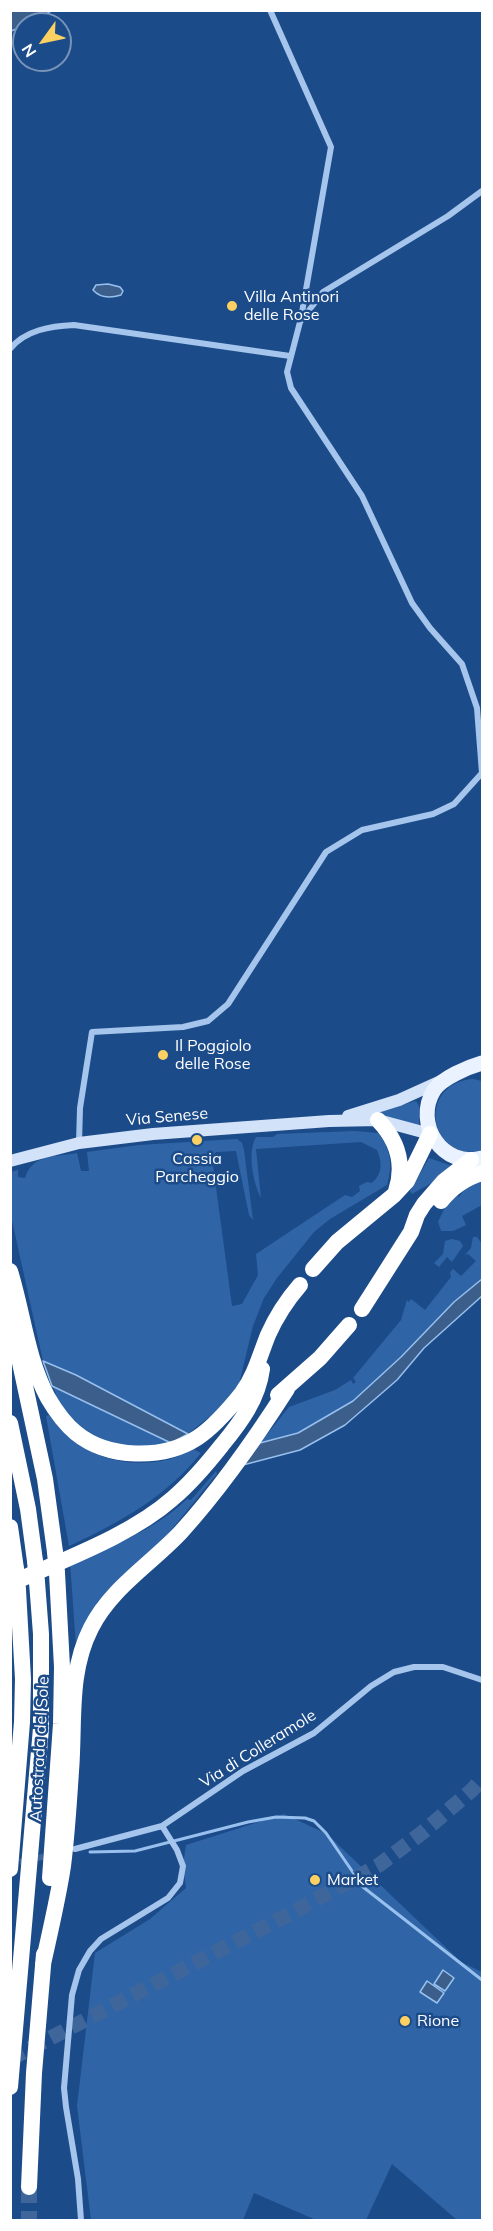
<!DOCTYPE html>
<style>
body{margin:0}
#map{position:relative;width:493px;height:2231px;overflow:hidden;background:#1c4b89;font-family:Mulish,sans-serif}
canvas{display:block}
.frame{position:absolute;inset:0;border:12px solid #fff;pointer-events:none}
.north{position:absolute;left:12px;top:12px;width:60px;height:60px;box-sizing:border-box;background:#1c4b89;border:2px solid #7793b8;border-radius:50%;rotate:237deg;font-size:16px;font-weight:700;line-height:24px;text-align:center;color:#fff}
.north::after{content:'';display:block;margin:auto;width:21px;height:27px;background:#fdd062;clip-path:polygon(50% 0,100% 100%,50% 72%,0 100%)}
</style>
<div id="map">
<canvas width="493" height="2231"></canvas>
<div class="frame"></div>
<div class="north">N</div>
</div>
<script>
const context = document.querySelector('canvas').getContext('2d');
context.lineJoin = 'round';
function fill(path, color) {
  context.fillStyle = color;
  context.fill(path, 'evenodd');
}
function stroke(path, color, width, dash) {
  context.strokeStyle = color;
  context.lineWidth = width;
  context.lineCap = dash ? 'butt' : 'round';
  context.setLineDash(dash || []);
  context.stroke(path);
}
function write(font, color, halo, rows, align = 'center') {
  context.font = font + ' Mulish,sans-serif';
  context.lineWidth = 5;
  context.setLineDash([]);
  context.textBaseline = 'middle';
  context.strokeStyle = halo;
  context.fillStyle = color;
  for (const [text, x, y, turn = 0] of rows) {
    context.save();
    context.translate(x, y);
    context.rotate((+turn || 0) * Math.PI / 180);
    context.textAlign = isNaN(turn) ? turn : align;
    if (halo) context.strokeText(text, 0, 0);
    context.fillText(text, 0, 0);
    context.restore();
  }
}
fill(new Path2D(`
 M473 1079 482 1081V1150C430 1165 415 1083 473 1079Z
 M416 1101 419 1106V1126L373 1113Z
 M355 1131 378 1133C391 1150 393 1164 387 1185L330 1219 314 1232 277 1278 264 1298 253 1326 239 1384 211 1418 209 1417 188 1434 76 1375 43 1361 11 1216 10 1172 18 1170V1177L25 1178C32 1154 56 1157 77 1153L81 1171H89L87 1152 139 1145 237 1139 242 1143 244 1150 253 1220 249 1215 236 1151 216 1152 212 1158 232 1306 242 1304 258 1275 256 1254 345 1195 352 1197 360 1191 359 1186 367 1182 372 1183C383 1173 382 1162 377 1150L361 1142 256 1149 261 1198C253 1183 247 1152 256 1137H273L277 1134Z
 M429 1158 452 1166 437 1180 412 1194 410 1191Z
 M482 1180V1205L462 1216 466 1225 453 1231H441L438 1222 446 1205 457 1195 459 1197 464 1190Z
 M473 1237H477L482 1244V1279L454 1302 401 1357 353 1401 298 1433 260 1443 289 1407 335 1390 351 1380 353 1384 356 1382 353 1378 401 1320 407 1300 409 1302 411 1299 425 1310 451 1277 450 1272 453 1269 461 1276 476 1261 468 1254 465 1255 471 1248Z
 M452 1239 460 1241 463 1246 452 1262 447 1257 439 1267 434 1263 443 1254 445 1241Z
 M52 1386 171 1443C138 1449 109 1448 80 1428 70 1420 61 1405 53 1395L56 1393Z
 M49 1415C56 1424 63 1432 71 1439 103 1466 157 1471 193 1449L201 1453C166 1497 119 1523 69 1546L46 1416Z
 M216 1471 217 1474 76 1646 70 1562C112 1546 154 1531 187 1499L191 1500Z
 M284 1814 327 1834 461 1962 482 1972V2220H457L392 2164 366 2220H316L254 2193 243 2220H91L77 2106 95 1953 150 1919 186 1888 183 1866 186 1845Z`), '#2f65a7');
const water = new Path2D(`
 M11 10H51V11L29 24H24V26L11 31Z
 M108 284 120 287 123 291 121 295C111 298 100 298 93 290L96 285Z
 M482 1279V1296L424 1348 397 1380 345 1425 300 1450 243 1465 260 1443 298 1433 353 1401 401 1357 454 1302Z
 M43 1361 76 1375 188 1434 171 1443 52 1386Z
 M443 1970 454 1978 445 1991 434 1984Z
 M427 1981 444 1993 437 2003 420 1992Z`);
fill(water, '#3b5e8b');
stroke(water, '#98c0ee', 1.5);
stroke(new Path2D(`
 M90 1852 135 1851 248 1822 276 1817 305 1818 314 1821 326 1833 363 1887 482 1980`), '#98c0ee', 3);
stroke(new Path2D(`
 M11 1864 51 1855`), '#3e669b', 6, [6, 3]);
stroke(new Path2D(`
 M10 2059 297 1910 379 1865 423 1832 472 1790 482 1779`), '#3e669b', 15, [15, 8]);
stroke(new Path2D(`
 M29 2187V2220`), '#3e669b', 16, [16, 8]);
stroke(new Path2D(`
 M270 10 331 147 301 318
 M10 349C25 330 51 326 74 325L290 356
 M79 1143 80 1108 92 1032 183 1027 208 1021 228 1004 326 852 362 830 433 814 454 804 482 773 477 708 462 664 430 628 412 603 362 496 291 388 287 372 300 322 323 292 448 216 482 191
 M75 1849 162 1826 243 1771 314 1733 371 1686 394 1672 414 1667H443L482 1680
 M81 2220 78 2179 66 2107 64 2088 72 1995 79 1970 90 1951 101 1939 168 1898 180 1883 183 1866 177 1850 162 1826`), '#a5c5ec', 6);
stroke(new Path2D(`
 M348 1116 399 1100 441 1081
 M10 1161 79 1143 153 1134 329 1121 378 1120 430 1134`), '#d1e2f9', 12);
stroke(new Path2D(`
 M482 1063C468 1067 442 1078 434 1090 413 1124 443 1169 482 1158`), '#ebf2ff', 15);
stroke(new Path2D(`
 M378 1120C398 1141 405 1164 396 1191
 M441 1201C452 1187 465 1178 482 1173
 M313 1269 337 1242 394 1195 407 1181 430 1134
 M10 1271C23 1313 27 1359 48 1398 55 1410 65 1424 76 1433 108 1459 163 1460 197 1438 214 1427 230 1408 242 1393 255 1375 260 1355 268 1335 276 1317 287 1300 300 1285
 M362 1309 411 1232 417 1215 424 1204 444 1181 471 1160
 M10 1316 45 1479 55 1552
 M278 1395 320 1358 349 1325
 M10 1423 28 1509 35 1561
 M10 1527 16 1569
 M10 1584C62 1560 130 1536 172 1499 191 1483 207 1464 222 1445 241 1422 258 1399 262 1369
 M10 1869 22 1722 23 1679 18 1590
 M50 1878 61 1724 62 1667 57 1573
 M43 1964C50 1932 58 1899 63 1866 67 1835 69 1802 71 1771 75 1722 68 1673 91 1628 111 1588 151 1564 181 1532 221 1488 255 1439 287 1389
 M10 2087 41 1728V1634L37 1582
 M29 2187 34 2073 44 1954`), '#fff', 16);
stroke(new Path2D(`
 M55 1552 57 1573
 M35 1561 37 1582
 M16 1569 18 1590`), '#fff', 16);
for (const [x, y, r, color] of [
 [232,306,6,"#fdd062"],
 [163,1055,6,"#fdd062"],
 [197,1140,6,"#fdd062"],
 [315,1880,6,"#fdd062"],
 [405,2021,6,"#fdd062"]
]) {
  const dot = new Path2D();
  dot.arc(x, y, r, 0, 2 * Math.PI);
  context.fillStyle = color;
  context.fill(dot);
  stroke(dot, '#1c4b89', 2);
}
write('16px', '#fff', '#1c4b89', [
 ["Villa Antinori",244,297],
 ["delle Rose",244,315],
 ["Il Poggiolo",175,1046],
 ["delle Rose",175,1064],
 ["Cassia",197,1159,"center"],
 ["Parcheggio",197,1177,"center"],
 ["Market",327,1880],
 ["Rione",417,2021]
], 'left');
write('16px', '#fff', '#1c4b89', [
 ["Via Senese",167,1117,-5],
 ["Autostrada del Sole",40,1749,-87],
 ["Via di Colleramole",258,1749,-32]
]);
</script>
